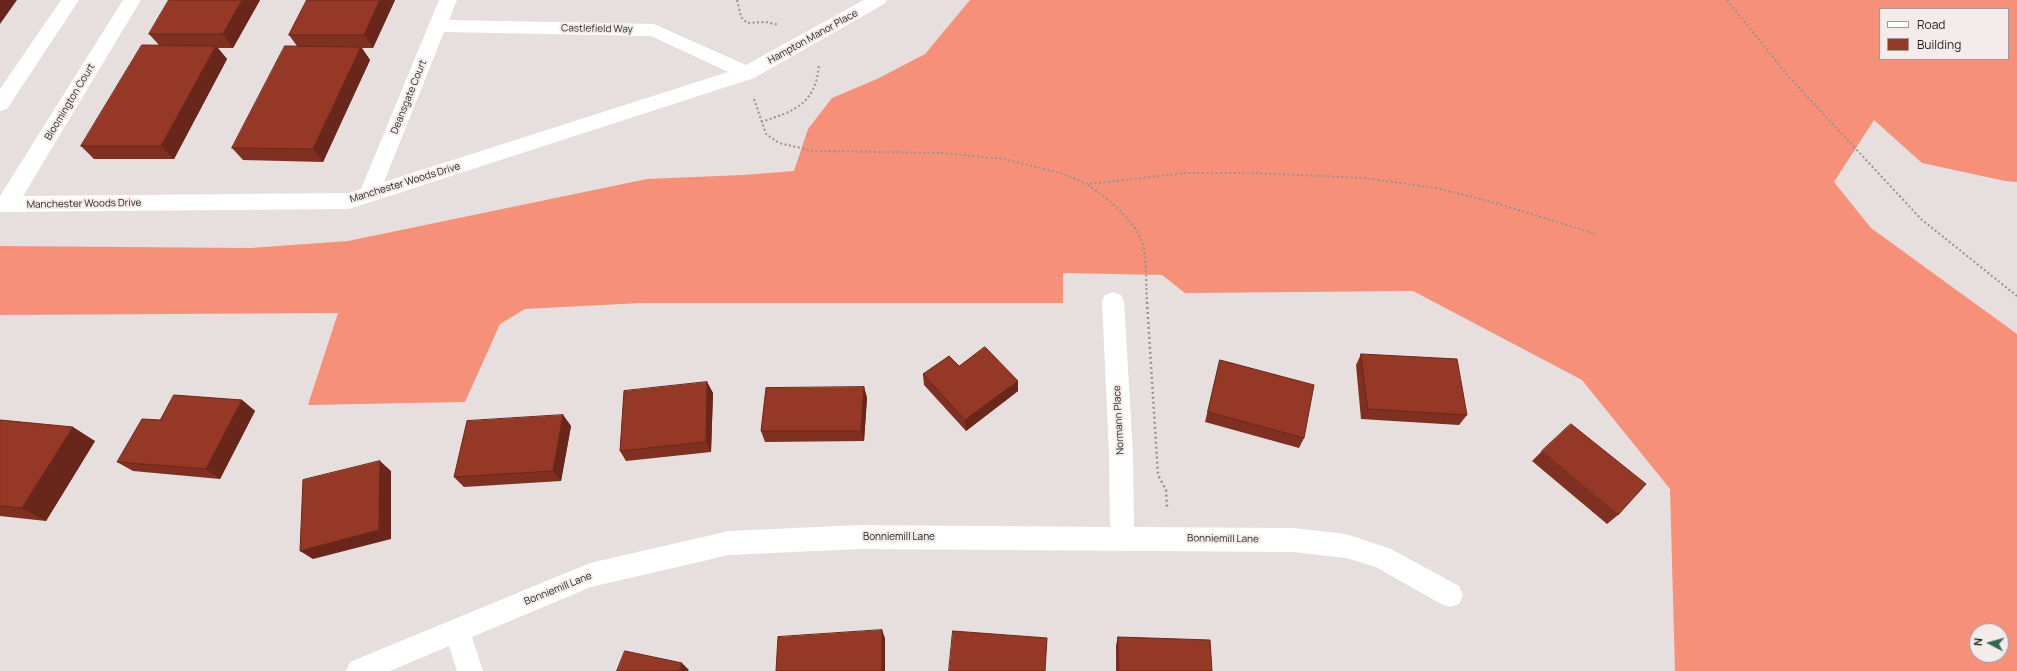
<!DOCTYPE html>
<style>
body{margin:0}
#map{position:relative;width:2017px;height:671px;overflow:hidden;background:#e6dfdd;font-family:Manrope,sans-serif}
canvas{display:block}
.legend{position:absolute;left:1879px;top:8px;width:130px;height:52px;box-sizing:border-box;background:#f3ecea;border:1px solid #9f9a98;margin:0;padding:5px 7px;list-style:none;font-size:12px;color:#211e1d}
.legend li{display:flex;align-items:center;gap:8px;height:20px}
.legend b{width:20px;border:1px solid #9f9a98}
.north{position:absolute;left:1969px;top:623px;width:40px;height:40px;box-sizing:border-box;background:#f3ecea;border:1px solid #9f9a98;border-radius:50%;rotate:276deg;font-size:11px;font-weight:700;line-height:16px;text-align:center;color:#211e1d}
.north::after{content:'';display:block;margin:auto;width:14px;height:18px;background:#2e6a55;clip-path:polygon(50% 0,100% 100%,50% 72%,0 100%)}
</style>
<div id="map">
<canvas width="2017" height="671"></canvas>
<ul class="legend">
<li><b style="height:5px;background:#fff"></b>Road</li>
<li><b style="height:11px;background:#953825"></b>Building</li>
</ul>
<div class="north">N</div>
</div>
<script>
const context = document.querySelector('canvas').getContext('2d');
context.lineJoin = 'round';
function fill(path, color) {
  context.fillStyle = color;
  context.fill(path, 'evenodd');
}
function stroke(path, color, width, dash) {
  context.strokeStyle = color;
  context.lineWidth = width;
  context.lineCap = dash ? 'butt' : 'round';
  context.setLineDash(dash || []);
  context.stroke(path);
}
function write(font, color, halo, rows, align = 'center') {
  context.font = font + ' Manrope,sans-serif';
  context.lineWidth = 4;
  context.setLineDash([]);
  context.textBaseline = 'middle';
  context.strokeStyle = halo;
  context.fillStyle = color;
  for (const [text, x, y, turn = 0] of rows) {
    context.save();
    context.translate(x, y);
    context.rotate((+turn || 0) * Math.PI / 180);
    context.textAlign = isNaN(turn) ? turn : align;
    if (halo) context.strokeText(text, 0, 0);
    context.fillText(text, 0, 0);
    context.restore();
  }
}
fill(new Path2D(`
 M970 0H2017V182L2005 181 1922 163 1874 120 1834 182 1871 228 2017 334V671H1675L1670 489 1582 380 1413 291 1185 293 1162 275 1063 273V303H641L525 309 500 324 465 402 308 405 338 313 0 315V246L251 248 348 241 647 179 743 175 794 171 808 129 832 98 877 79 925 54ZM1880 9H2008V59H1880ZM1977 631H2001V655H1977Z`), '#f79079');
stroke(new Path2D(`
 M737 0 741 17 747 23 766 22 779 25
 M1727 0 1789 77 1921 219 2017 296
 M754 99 766 134 779 143 814 151 943 153 1004 159 1061 173 1088 184 1186 173H1254L1364 178 1437 188 1499 204 1596 234
 M761 122C795 111 816 104 819 64
 M1088 185C1110 201 1134 218 1143 245 1147 259 1146 288 1147 303`), '#979290', 2, [2, 2.5]);
stroke(new Path2D(`
 M1147 302 1158 475 1166 490 1167 508`), '#979290', 2.5, [2, 3]);
fill(new Path2D(`
 M61 0H79L7 109 0 111V89Z
 M123 0H141L23 196 349 193 361 189 439 0H457L449 20 654 24 746 65 864 0H887L884 4 754 78 349 209 0 212V196ZM444 32 651 36 728 72 384 182Z
 M1113 292 1121 295 1124 301 1133 455 1134 527 1293 528 1346 534 1391 549 1459 586 1463 595 1459 604 1450 607 1441 604 1376 567 1346 558 1293 552 859 549 729 555 591 587 472 637 483 671H457L449 646 390 671H346L350 662 590 563 729 531 859 525 1110 527 1109 455 1102 301 1105 295Z`), '#fff');
fill(new Path2D(`
 M260 0 233 48H218L227 59 174 159H94L81 146 159 45 149 34Z
 M307 0H395L373 48H362L370 60 323 162 243 160 232 148 297 46 289 35Z
 M1361 354 1467 415 1459 425 1361 419 1356 365Z
 M1220 360 1304 438 1299 448 1205 422 1217 371Z
 M959 366 1018 391 966 431 924 385 923 374Z
 M707 382 713 393 711 452 626 461 620 451Z
 M864 387 867 398 864 441 765 442 761 431Z
 M242 400 255 411 220 479 133 471 117 462 160 420Z
 M563 415 571 426 561 481 464 487 454 477Z
 M0 420 95 441 46 521 0 516Z
 M1542 451 1618 515 1607 524 1532 461Z
 M1118 637 1212 671H1116V645Z`), '#803020');
fill(new Path2D(`
 M0 0H17L0 24Z
 M242 0H260L233 48 223 34Z
 M380 0H395L373 48 364 35Z
 M216 46 227 59 174 159 161 146Z
 M361 47 370 60 323 162 313 149Z
 M1018 381V391L966 431 965 420Z
 M707 382 713 393 711 452 706 442Z
 M864 387 867 398 864 441 861 431Z
 M242 400 255 411 220 479 206 469Z
 M563 415 571 426 561 481 553 471Z
 M73 427 95 441 46 521 22 508Z
 M380 461 391 471V539L313 559 300 551Z
 M882 630 885 638V671H882Z
 M682 663 689 670 688 671H679Z`), '#68271a');
const building = new Path2D(`
 M169 0H242L223 34H149Z
 M307 0H380L364 35H289Z
 M142 45 216 46 161 146H81Z
 M285 46 361 47 313 149 232 148Z
 M985 347 1018 381 965 420 923 374 949 356 959 366Z
 M1361 354 1457 359 1467 415 1368 409Z
 M1220 360 1314 385 1304 438 1208 412Z
 M707 382 706 442 620 451 624 391Z
 M864 387 861 431H761L766 388Z
 M174 395 242 400 206 469 117 462 142 419 160 420Z
 M563 415 553 471 454 477 467 421Z
 M0 420 73 427 22 508 0 506Z
 M1571 424 1646 484 1618 515 1542 451Z
 M380 461 379 530 300 551 303 480Z
 M882 630V671H776L778 637Z
 M953 631 1047 638 1045 671H949Z
 M1118 637 1210 640 1212 671H1119Z
 M625 651 682 663 679 671H617Z`);
fill(building, '#953825');
stroke(building, '#68271a', 1);
write('10px', '#211e1d', '#f3ecea', [
 ["Castlefield Way",597,29,1],
 ["Hampton Manor Place",813,37,-29],
 ["Deansgate Court",409,97,-68],
 ["Bloomington Court",70,102,-59],
 ["Manchester Woods Drive",405,183,-17],
 ["Manchester Woods Drive",84,204,-1],
 ["Normann Place",1119,420,-93],
 ["Bonniemill Lane",899,537],
 ["Bonniemill Lane",1223,539,1],
 ["Bonniemill Lane",558,589,-22]
]);
</script>
